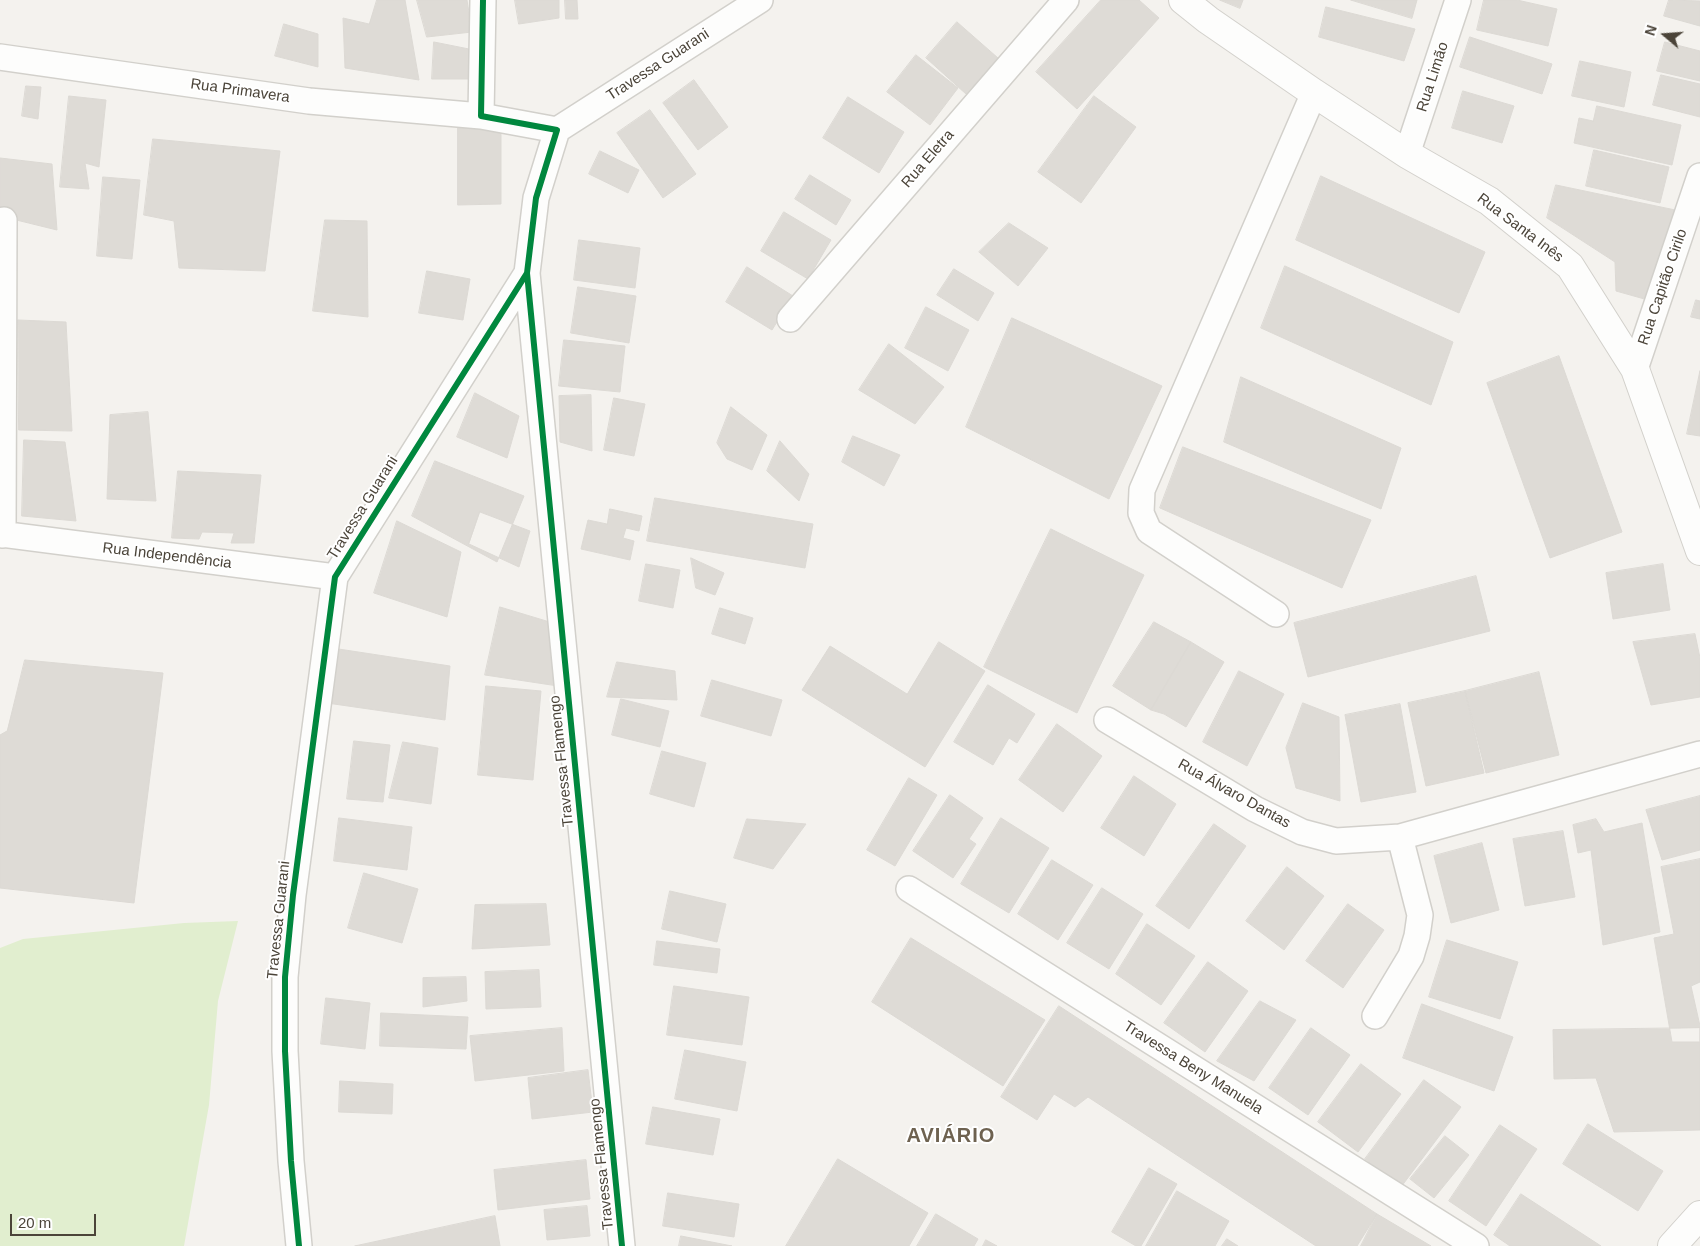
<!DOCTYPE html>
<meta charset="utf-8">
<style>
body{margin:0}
#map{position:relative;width:1700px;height:1246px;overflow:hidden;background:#f4f2ee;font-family:Helvetica,sans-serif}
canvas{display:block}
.north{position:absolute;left:1640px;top:10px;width:50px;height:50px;-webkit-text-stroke:4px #fff;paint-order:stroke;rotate:288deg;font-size:14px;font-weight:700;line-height:20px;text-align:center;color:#4b4439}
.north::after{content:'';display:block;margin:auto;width:18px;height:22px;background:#4b4439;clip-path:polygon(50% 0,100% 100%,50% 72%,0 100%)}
.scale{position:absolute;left:10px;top:1214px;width:86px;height:22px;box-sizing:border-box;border:2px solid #4b4439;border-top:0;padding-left:6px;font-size:15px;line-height:18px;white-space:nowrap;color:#4b4439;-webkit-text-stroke:4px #fff;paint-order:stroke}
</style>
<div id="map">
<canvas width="1700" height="1246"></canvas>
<div class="north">N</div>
<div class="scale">20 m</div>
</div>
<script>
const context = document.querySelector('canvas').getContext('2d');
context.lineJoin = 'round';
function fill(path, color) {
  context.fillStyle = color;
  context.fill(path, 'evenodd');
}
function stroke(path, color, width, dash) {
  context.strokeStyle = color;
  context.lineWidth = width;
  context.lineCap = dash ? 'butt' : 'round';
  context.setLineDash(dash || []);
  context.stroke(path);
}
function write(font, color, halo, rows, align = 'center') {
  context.font = font + ' Helvetica,sans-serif';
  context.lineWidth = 4;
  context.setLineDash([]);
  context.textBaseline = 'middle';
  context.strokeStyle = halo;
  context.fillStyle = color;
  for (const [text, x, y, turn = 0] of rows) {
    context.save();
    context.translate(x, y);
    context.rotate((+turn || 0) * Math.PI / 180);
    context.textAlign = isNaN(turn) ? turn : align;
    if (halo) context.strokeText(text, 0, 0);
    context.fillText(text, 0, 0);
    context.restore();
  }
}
fill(new Path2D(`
 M238 921 218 1001 209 1105 184 1246H0V948L23 939 184 923Z`), '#e1eecf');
const building = new Path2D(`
 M377 0H405L419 80 345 68 343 18 369 24Z
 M417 0H467L472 32 427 37Z
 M515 0H559V18L519 24Z
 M565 0H577L578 19H566Z
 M1101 0H1139L1159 18 1077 109 1036 72Z
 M1220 0H1243L1240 8Z
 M1351 0H1417L1412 18Z
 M1484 0H1517L1557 9 1548 46 1477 30Z
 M1669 0 1700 1V26L1664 16Z
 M1326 7 1415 29 1404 61 1319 37Z
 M957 22 998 58 966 94 926 58Z
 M284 24 318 34V67L275 56Z
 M1470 37 1552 64 1542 94 1460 67Z
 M434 42 469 49 474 79H432Z
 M1665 42 1700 51V81L1657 71Z
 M916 55 958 88 930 125 887 92Z
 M1580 61 1631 72 1624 107 1572 96Z
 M1661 75 1700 84V117L1653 105Z
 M694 80 728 127 698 150 663 103Z
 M26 86 41 87 38 119 22 116Z
 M1463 91 1514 106 1502 143 1452 128Z
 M69 96 106 100 99 167 85 163 89 189 60 187Z
 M1094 96 1136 127 1081 203 1038 172Z
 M848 97 904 132 879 173 823 138Z
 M1597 106 1681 125 1672 165 1574 143 1579 118 1593 121Z
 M650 110 696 174 663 198 617 133Z
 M458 126H501V204L458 205Z
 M153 139 280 151 265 271 179 268 174 221 144 215Z
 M1594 150 1669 167 1660 203 1586 186Z
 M600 151 639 170 628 193 589 174Z
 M0 158 52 164 57 230 0 216Z
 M810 175 851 200 836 225 795 199Z
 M1321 176 1485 252 1459 313 1296 240Z
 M103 177 140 180 132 259 97 256Z
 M1556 185 1680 211 1648 300 1616 291 1615 262 1547 218Z
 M784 212 831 240 808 279 761 251Z
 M325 220 367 221 368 317 313 311Z
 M1009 223 1048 248 1018 286 979 252Z
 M579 240 640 248 635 288 574 280Z
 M1285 266 1453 342 1431 405 1261 328Z
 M747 267 793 296 772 330 726 302Z
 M954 269 994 293 978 321 937 295Z
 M427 271 470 279 463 320 419 313Z
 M578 287 636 296 629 343 571 333Z
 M1696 300 1700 301V319L1691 317Z
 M926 307 969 330 948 371 905 348Z
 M1012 318 1162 386 1109 499 966 427Z
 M18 320 66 322 72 431 19 430Z
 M564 340 625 346 620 392 559 386Z
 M889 344 944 387 915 424 859 390Z
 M1559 356 1622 532 1550 558 1487 383Z
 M1700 371V436L1687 434Z
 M1241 377 1401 448 1381 509 1224 442Z
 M475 393 519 416 507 458 457 437Z
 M591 395 592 451 560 442 559 396Z
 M614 398 645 404 634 456 604 450Z
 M731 407 767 435 752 470 727 459 717 443Z
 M148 412 156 501 107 499 110 415Z
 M853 436 900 455 884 486 842 462Z
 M24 440 65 442 76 521 22 516Z
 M780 441 809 474 799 501 767 471Z
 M1183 447 1371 520 1342 588 1160 508Z
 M435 461 524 496 497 562 412 516Z
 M178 471 261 475 254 543H231L234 533 202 532 199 539 172 538Z
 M655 498 813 524 805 568 647 541Z
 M610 509 642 516 639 531 626 528 623 538 634 541 630 560 581 549 588 520 607 524Z
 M480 512 530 531 519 567 469 544Z
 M397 521 461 552 447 617 374 593Z
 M1051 529 1144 575 1077 713 984 667Z
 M691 558 724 573 715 595 696 588Z
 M646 564 680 570 673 608 639 601Z
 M1663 564 1670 610 1613 619 1606 573Z
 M1476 576 1490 631 1308 677 1294 623Z
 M500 607 553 623 558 686 485 675Z
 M720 608 753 618 745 644 712 634Z
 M1154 622 1191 642 1151 710 1113 686Z
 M1695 634 1700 658V697L1651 705 1633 642Z
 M939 642 985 671 925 767 802 690 830 646 907 694Z
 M1191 642 1224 662 1186 727 1164 714 1151 710Z
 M332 648 450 666 445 720 320 702Z
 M25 660 163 673 134 903 0 888V735L7 731Z
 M617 662 675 671 677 700 607 697Z
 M1239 671 1284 694 1247 766 1203 742Z
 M1539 672 1559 755 1486 773 1465 691Z
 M712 680 782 700 771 736 701 716Z
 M988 685 1035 714 1017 743 1009 738 993 765 954 742Z
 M486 686 541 691 533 780 478 775Z
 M1465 691 1484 773 1426 786 1408 703Z
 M621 699 669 711 660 747 612 735Z
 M1303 703 1339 717 1340 801 1296 788 1286 748Z
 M1400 704 1416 792 1361 802 1345 715Z
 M1057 724 1102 756 1063 812 1019 780Z
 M354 741 390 745 383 802 347 799Z
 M403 742 438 748 431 804 389 798Z
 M662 751 706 763 694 807 650 794Z
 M1134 776 1176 804 1144 856 1101 828Z
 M909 778 937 795 895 866 867 850Z
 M950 795 983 818 969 839 976 844 953 878 913 851Z
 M1700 796V850L1662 860 1646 810Z
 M339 818 412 827 407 870 334 861Z
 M1001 818 1049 848 1009 913 961 884Z
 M747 819 806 824 773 869 734 858Z
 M1596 819 1604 832 1642 823 1660 932 1603 945 1591 850 1578 853 1573 825Z
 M1214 824 1246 846 1189 929 1156 906Z
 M1563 831 1575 897 1525 906 1513 839Z
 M1482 843 1499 910 1451 923 1434 856Z
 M1700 859V982L1691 986 1700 1026V1042H1672L1654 938 1674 934 1661 867Z
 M1052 860 1093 885 1058 940 1018 914Z
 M1287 867 1324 896 1284 950 1246 921Z
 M364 873 418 889 402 943 348 928Z
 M1102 888 1143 914 1109 969 1067 943Z
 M670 891 726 904 717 942 662 929Z
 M546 904 550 945 472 949 475 905Z
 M1348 904 1384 930 1343 988 1306 961Z
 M1147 924 1195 956 1161 1005 1116 974Z
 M911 938 1045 1020 1003 1086 872 1002Z
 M1447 940 1518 962 1500 1019 1429 997Z
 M657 941 720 949 717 973 654 965Z
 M1208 962 1248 991 1205 1052 1164 1023Z
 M539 970 541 1007 486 1009 485 972Z
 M466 977 467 1001 423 1007V978Z
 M674 986 749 997 742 1045 667 1035Z
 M326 998 370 1003 365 1049 321 1044Z
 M1260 1001 1296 1020 1254 1081 1217 1061Z
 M1422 1004 1513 1037 1494 1091 1403 1058Z
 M1059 1006 1377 1214 1357 1246H1316L1088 1097 1075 1107 1054 1094 1037 1120 1001 1097Z
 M381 1013 468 1017 466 1049 380 1046Z
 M562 1028 564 1071 475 1081 470 1036Z
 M1311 1028 1350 1055 1308 1115 1269 1088Z
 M1700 1028V1130L1614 1132 1596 1078 1554 1079 1553 1030Z
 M685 1050 746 1062 737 1111 675 1099Z
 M1361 1064 1401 1094 1358 1152 1318 1122Z
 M588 1070 593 1112 532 1119 528 1078Z
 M1424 1080 1461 1107 1401 1187 1365 1159Z
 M340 1081 393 1084 392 1114 339 1112Z
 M653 1107 720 1119 713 1155 646 1144Z
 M1588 1124 1663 1171 1638 1211 1563 1164Z
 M1500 1125 1537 1149 1486 1226 1449 1201Z
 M1445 1136 1469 1155 1434 1198 1410 1179Z
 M838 1159 928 1213 909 1246H786Z
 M586 1160 590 1199 498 1210 494 1170Z
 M1149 1168 1177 1184 1141 1246H1136L1112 1232Z
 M1177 1191 1229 1221 1215 1246H1146Z
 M668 1193 739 1204 734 1237 663 1226Z
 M1521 1194 1601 1246H1510L1494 1235Z
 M587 1206 590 1236 547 1240 544 1210Z
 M936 1214 978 1239 974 1246H917Z
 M1377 1214 1431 1246H1361Z
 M495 1216 500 1246H355Z
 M681 1236 732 1246H679Z
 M1227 1239 1238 1246H1222Z
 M986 1240 997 1246H983Z`);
fill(building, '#dedbd6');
stroke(building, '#dcd9d4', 1);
const minor = new Path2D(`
 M0 57 309 101 481 116
 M557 130 760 0
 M1407 154 1458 0
 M527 273 622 1246
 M790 319 1066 0
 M1635 369 1700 176
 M0 534 335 577
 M3 535 4 220
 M1276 614 1149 531 1141 513 1142 490 1314 93
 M1107 720 1255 809 1302 832 1336 841 1400 837 1700 754
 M909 889 1476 1246
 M1375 1016 1411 956 1417 936 1420 915 1400 837
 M299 1246 291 1161 285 1051V977L293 895 335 577 527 273 536 198 557 130 481 116 483 0`);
const tertiary = new Path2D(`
 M1183 0 1208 20 1314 93 1407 154 1489 201 1570 266 1635 369 1700 551
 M1672 1246 1700 1215`);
stroke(minor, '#d2d0cb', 28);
stroke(tertiary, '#d2d0cb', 30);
stroke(minor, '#fdfdfc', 25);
stroke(tertiary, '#fdfdfc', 28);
stroke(new Path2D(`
 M527 273 622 1246
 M299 1246 291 1161 285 1051V977L293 895 335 577 527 273 536 198 557 130 481 116 483 0`), '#00873e', 6);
write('15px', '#4b4439', '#fff', [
 ["Travessa Guarani",658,65,-33],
 ["Rua Limão",1433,77,-72],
 ["Rua Primavera",240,91,8],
 ["Rua Eletra",928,159,-49],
 ["Rua Santa Inês",1520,228,37],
 ["Rua Capitão Cirilo",1663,287,-71],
 ["Travessa Guarani",363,508,-58],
 ["Rua Independência",167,556,7],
 ["Travessa Flamengo",562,761,-96],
 ["Rua Álvaro Dantas",1234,794,29],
 ["Travessa Guarani",279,920,-84],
 ["Travessa Beny Manuela",1193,1068,32],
 ["Travessa Flamengo",602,1164,-96]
]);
context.letterSpacing = '1px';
write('bold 20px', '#6e6250', '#fff', [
 ["AVIÁRIO",951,1136]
]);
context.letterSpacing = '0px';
</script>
